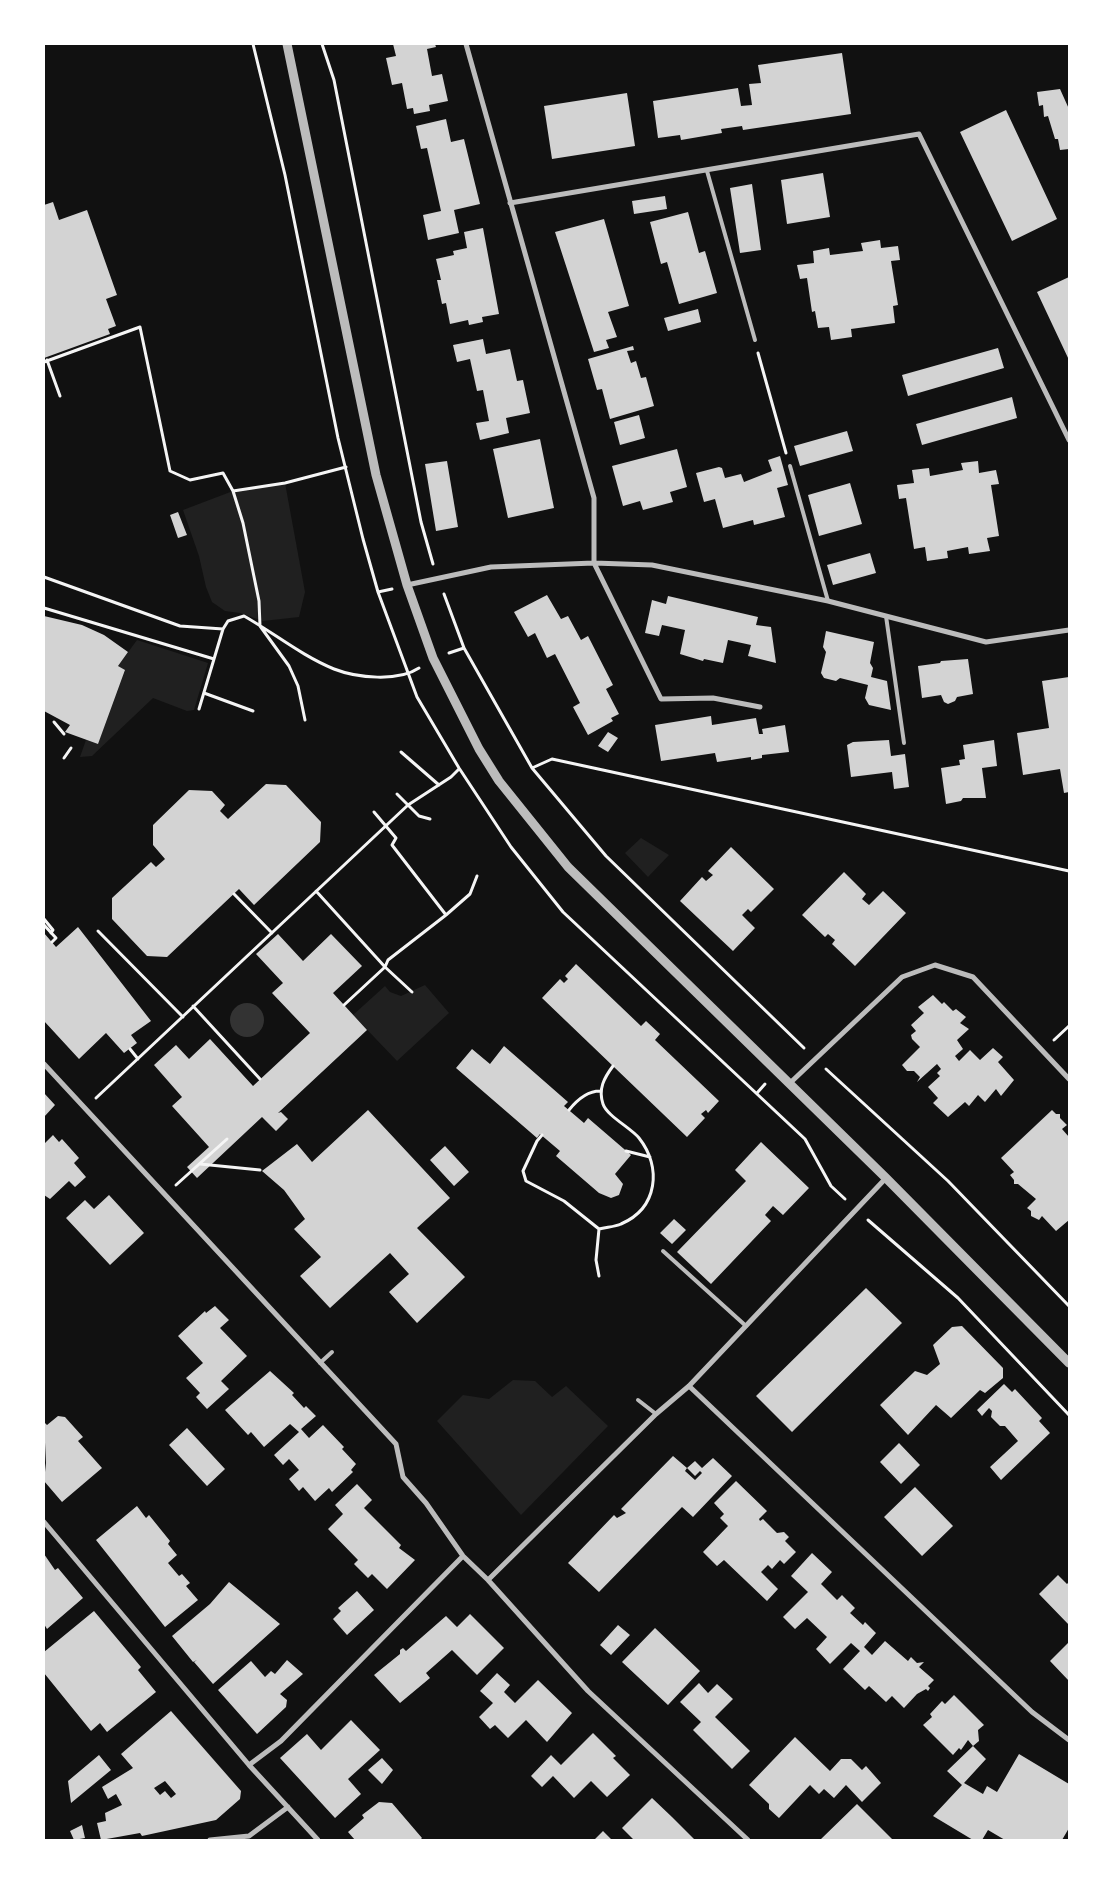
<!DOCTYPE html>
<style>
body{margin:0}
#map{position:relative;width:1113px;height:1884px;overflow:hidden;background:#111;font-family:"Open Sans",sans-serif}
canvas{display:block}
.frame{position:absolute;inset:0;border:45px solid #fff;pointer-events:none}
</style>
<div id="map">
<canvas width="1113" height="1884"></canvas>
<div class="frame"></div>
</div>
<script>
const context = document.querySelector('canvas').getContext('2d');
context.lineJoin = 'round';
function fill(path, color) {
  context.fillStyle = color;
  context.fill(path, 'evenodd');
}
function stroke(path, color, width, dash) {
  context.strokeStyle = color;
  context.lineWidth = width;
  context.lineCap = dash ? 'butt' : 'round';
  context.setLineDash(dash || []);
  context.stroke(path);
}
fill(new Path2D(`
 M285 483 305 592 299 617 263 621 240 613 225 611 212 602 206 587 199 556 183 510 233 491Z
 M137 640 208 663 194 710 187 711 153 698 92 756 80 757 86 740 98 743 125 671 118 666Z
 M641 838 669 855 648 877 625 853Z
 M425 985 449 1013 397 1061 353 1015 385 986 390 992 401 996Z
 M513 1380 535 1381 552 1397 566 1386 608 1426 521 1515 437 1421 463 1395 489 1399Z`), '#202020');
fill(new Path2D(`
 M230 1020a17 17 0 1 1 34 0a17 17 0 1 1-34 0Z`), '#333');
fill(new Path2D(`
 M393 44H435L436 47 427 49 432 76 442 74 448 101 429 105 430 111 414 114 413 108 407 109 402 83 392 85 386 58 396 56Z
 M842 53 851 114 743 130 742 126 721 129 722 133 681 140 680 135 658 138 653 101 738 88 741 106 752 105 749 84 761 83 758 65Z
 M1060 89 1069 109V149L1060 150 1058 139H1055L1048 116 1044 117 1043 105 1039 106 1037 92Z
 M627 93 635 146 552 159 544 106Z
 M1006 110 1057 219 1012 241 960 132Z
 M446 119 451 142 464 139 480 204 454 210 459 233 428 240 423 215 441 211 427 148 421 149 416 126Z
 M823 173 830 217 787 224 781 180Z
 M752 184 761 250 740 253 730 188Z
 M665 196 667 209 634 214 632 201Z
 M53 202 59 220 87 210 117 295 106 299 116 326 108 329 110 334 44 358V205Z
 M688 212 699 253 705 251 717 293 679 304 667 262 661 264 650 222Z
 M604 219 629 306 608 312 617 337 606 340 609 348 594 352 555 232Z
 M483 228 499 314 482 317 483 322 469 325 468 320 450 324 446 303 442 304 437 280H441L436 259 454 255 453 251 467 248 464 232Z
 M880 240 881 248 898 246 900 260 891 261 898 305 893 306 895 323 851 329 852 337 831 340 829 327 818 328 815 311 812 312 807 278 800 279 797 265 814 263 813 251 829 248 830 255 863 251 861 243Z
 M1069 277V360L1037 292Z
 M698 309 701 322 668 331 664 318Z
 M483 339 486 354 510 349 517 381 523 380 530 413 506 418 509 433 480 440 476 423 489 421 483 390 477 391 470 359 457 362 453 345Z
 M633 346 634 350 627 351 631 363 636 361 641 378 646 377 654 406 610 419 602 389 597 390 588 359Z
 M998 348 1004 368 908 396 902 375Z
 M1012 397 1017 418 922 445 916 424Z
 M639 415 645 438 620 445 614 422Z
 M847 431 853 451 800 466 794 446Z
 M540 439 554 508 508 518 493 449Z
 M677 449 687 487 670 492 673 502 643 510 640 501 623 506 612 466Z
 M780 456 788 485 777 488 785 517 754 525 753 520 723 528 715 499 704 502 696 473 719 467 722 468 725 478 741 474 744 482 772 471 768 460Z
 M447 461 458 527 436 531 425 464Z
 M978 461 979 473 996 470 999 484 991 485 999 536 987 538 990 551 969 554 968 547 947 551 948 558 927 561 925 547 914 549 906 498 899 499 897 485 914 483 912 470 929 468 930 476 963 470 961 463Z
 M850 483 862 524 819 536 808 495Z
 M178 512 187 535 178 538 170 515Z
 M870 553 876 573 833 585 827 565Z
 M547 595 561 619 568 616 581 640 588 636 613 685 606 689 619 714 611 718 613 721 588 735 573 707 580 703 555 654 547 658 535 633 528 637 514 612Z
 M668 596 758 617 756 625 771 627 776 663 748 656 751 645 728 640 723 663 704 659 703 661 680 654 685 630 662 625 659 636 645 633 652 600 666 604Z
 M44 616 82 625 104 635 128 652 118 666 125 670 98 744 65 732 70 725 44 711Z
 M826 631 874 642 870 663 873 668 871 677 887 681 891 710 869 705 865 698 868 685 840 678 836 681 824 678 821 673 826 652 823 647Z
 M968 659 973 694 957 697 955 701 948 704 944 702 941 695 922 698 918 666 940 663 941 661Z
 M1069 677V792L1064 793 1060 769 1023 775 1017 733 1049 728 1042 681Z
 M711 716 712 725 756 718 759 734H763L762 729 785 725 789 752 762 755V758L751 760V757L717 762 715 753 661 761 655 725Z
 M608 732 618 738 608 752 598 746Z
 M889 740 891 756 905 754 909 787 894 789 892 772 851 777 847 745 853 742Z
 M994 740 997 766 982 768 986 798H963L961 801 946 804 941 768 960 765 959 760 965 759 963 745Z
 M266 784 286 785 321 822 320 842 254 905 239 889 167 957 147 956 112 919V898L151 862 156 867 165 859 153 845V825L189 790 212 791 225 805 220 811 228 819Z
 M731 847 774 889 751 912 748 909 742 915 755 928 733 951 680 901 702 877 706 881 713 875 708 871Z
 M844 872 866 894 862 899 869 905 883 891 906 913 855 966 832 944 835 940 828 934 825 937 802 915Z
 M78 927 151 1021 131 1035 137 1043 124 1053 106 1033 79 1059 44 1021V933L56 947Z
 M278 934 303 961 331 934 362 966 333 993 367 1030 278 1113 281 1112 288 1119 276 1131 262 1117 197 1178 187 1167 209 1147 172 1106 182 1097 154 1065 176 1045 189 1059 210 1039 253 1086 310 1033 272 993 283 983 256 954Z
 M576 964 641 1026 646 1021 660 1034 655 1040 719 1101 708 1113 706 1110 701 1114 705 1118 687 1137 542 998 560 979 564 983 568 979 565 976Z
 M933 995 942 1004 944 1002 953 1011 956 1009 966 1017 960 1023 969 1029 957 1040 963 1049 955 1056 959 1061 970 1050 980 1060 993 1048 1003 1057 998 1062 1014 1080 1001 1096 996 1089 985 1102 978 1095 969 1106 965 1102 948 1117 933 1103 938 1098 928 1087 940 1076 937 1073 941 1069 937 1064 917 1082 920 1077 914 1071H907L902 1065 920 1047 912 1039 911 1035 916 1031 911 1025 924 1013 918 1007Z
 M504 1046 568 1102 564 1106 584 1123 588 1118 631 1155 615 1174 623 1184 619 1195 611 1198 599 1193 556 1156 560 1151 540 1134 537 1138 456 1068 472 1049 490 1064Z
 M44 1093 55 1105 44 1117Z
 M368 1110 450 1198 417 1228 465 1277 417 1323 389 1292 409 1274 390 1253 330 1308 300 1276 321 1257 294 1229 305 1219 284 1190 262 1171 297 1144 312 1162Z
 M1052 1110 1056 1114H1060V1118L1067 1125 1062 1129 1069 1137V1220L1056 1231 1042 1216 1039 1220 1031 1216V1211L1027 1208 1036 1199 1018 1184H1014V1180L1010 1175 1014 1172 1001 1158Z
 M53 1135 59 1142 62 1139 79 1158 74 1163 86 1177 75 1187 69 1181 50 1199 44 1195V1144Z
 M761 1142 809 1188 783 1215 773 1206 765 1215 771 1221 711 1284 677 1252 746 1181 735 1170Z
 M445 1146 469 1172 454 1186 430 1160Z
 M109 1195 144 1233 110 1265 66 1218 85 1200 94 1209Z
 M674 1219 686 1230 672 1244 660 1233Z
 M866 1288 902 1323 792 1432 756 1396Z
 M215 1306 229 1320 220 1328 247 1356 221 1381 229 1389 207 1409 196 1397 200 1393 186 1378 203 1363 178 1336 205 1311 206 1313Z
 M962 1326 1003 1368V1378L985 1393 980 1390 951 1418 936 1405 908 1435 880 1405 915 1371 927 1375 940 1364 933 1345 952 1327Z
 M270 1371 294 1393 292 1395 304 1408 306 1406 316 1416 301 1429 309 1438 323 1425 344 1447 342 1449 356 1464 351 1470 353 1472 332 1492 329 1488 315 1501 303 1487 299 1491 289 1479 299 1470 289 1459 283 1465 274 1455 299 1432 290 1424 264 1447 251 1432 248 1435 225 1410Z
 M1004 1384 1012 1392 1015 1389 1042 1418 1039 1421 1050 1433 1001 1480 990 1467 1018 1441 1005 1426H1000L991 1417 992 1411 989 1408 982 1416 977 1410Z
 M58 1416 65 1417 83 1437 78 1441 102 1468 62 1502 44 1481 46 1463 44 1422 47 1425Z
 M187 1428 225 1469 207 1486 169 1445Z
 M899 1443 920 1465 901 1484 880 1462Z
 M673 1456 687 1468 685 1471 695 1480 702 1473 700 1471 695 1476 687 1468 695 1461 702 1468 713 1458 732 1476 693 1517 682 1507 599 1592 568 1563 614 1515 617 1518 626 1513 621 1509Z
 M736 1481 767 1511 759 1519 760 1521 763 1519 777 1533 784 1532 789 1537 785 1541 796 1552 784 1564 780 1560 772 1569 768 1565 761 1572 778 1589 767 1601 724 1560 717 1566 703 1552 728 1526 720 1518 724 1514 714 1503Z
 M357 1484 372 1500 364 1508 401 1545 399 1548 415 1560 387 1589 372 1574 368 1578 354 1564 358 1560 328 1529 343 1514 335 1505Z
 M915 1487 953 1526 922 1556 884 1517Z
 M137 1506 146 1518 149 1515 170 1541 168 1544 177 1555 168 1563 179 1576 182 1574 190 1583 186 1586 198 1600 165 1627 96 1540Z
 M812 1553 832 1572 821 1584 837 1600 842 1595 855 1608 850 1613 863 1625 865 1622 876 1633 864 1647 872 1655 885 1641 908 1661 911 1657 917 1663 924 1662 919 1667 934 1680 928 1686 930 1688 928 1691 926 1689 917 1694 904 1708 892 1696 886 1702 869 1686 865 1690 843 1669 860 1651 851 1643 830 1664 816 1649 827 1637 807 1618 795 1629 783 1617 808 1592 791 1576Z
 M44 1554 55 1570 58 1568 83 1598 47 1629 44 1624Z
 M1058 1575 1067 1584 1069 1582V1625L1039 1594Z
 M229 1582 280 1624 213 1684 194 1662 197 1660 193 1662 172 1636 210 1604Z
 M357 1591 374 1610 347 1635 333 1619 341 1611 338 1608Z
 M94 1611 141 1667 138 1670 156 1692 107 1732 100 1723 91 1731 44 1673V1652Z
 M470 1614 504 1648 477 1675 452 1650 426 1673 430 1678 400 1703 374 1675 400 1654V1650L403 1648 406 1651 446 1616 457 1627Z
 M618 1625 630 1635 611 1655 600 1645Z
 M655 1628 700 1671 668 1705 622 1662Z
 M1069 1642V1681L1050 1661Z
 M287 1660 303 1674 280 1694 287 1700 286 1707 257 1734 218 1690 251 1661 265 1677 271 1671 275 1674Z
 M497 1673 510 1685 504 1692 515 1703 538 1680 572 1713 547 1742 526 1720 508 1738 495 1725 490 1729 479 1717 493 1703 480 1691Z
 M699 1683 708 1693 717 1684 733 1699 715 1717 750 1751 732 1769 693 1730 701 1722 680 1702Z
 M954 1695 984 1725 978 1730 979 1741 973 1746 986 1759 964 1783 983 1794 987 1786 997 1792 1019 1754 1069 1784V1828L1062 1840H1005L988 1830 982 1840H973L933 1816 962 1785 947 1771 973 1746 968 1740 961 1750 959 1748 953 1755 923 1725 932 1717 930 1714 942 1701 945 1704Z
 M171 1711 241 1791 240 1799 216 1820 142 1836 140 1833 101 1840 97 1823 106 1821 105 1813 122 1805 116 1794 108 1799 102 1787 133 1768 121 1754ZM165 1781 176 1794 171 1798 165 1791 160 1795 154 1788Z
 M351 1720 380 1750 348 1779 361 1794 335 1818 280 1758 307 1734 321 1750Z
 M593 1733 616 1756 613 1758 630 1775 607 1797 591 1781 574 1798 553 1776 542 1787 531 1776 551 1755 561 1765Z
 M795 1737 830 1771 841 1759H851L862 1770 866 1766 881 1783 862 1802 846 1785 834 1798 824 1789 819 1794 810 1785 779 1818 769 1809V1804L749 1785Z
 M99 1755 111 1770 71 1803 68 1781Z
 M382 1758 393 1770 382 1784 368 1770Z
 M652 1798 672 1817 695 1840H634L622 1828Z
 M379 1802 392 1803 422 1838 420 1840H355L348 1832 364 1818 362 1815Z
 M857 1804 893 1840H820Z
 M82 1825 85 1838 74 1840 70 1831Z
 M603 1831 612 1840H594Z`), '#d3d3d3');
stroke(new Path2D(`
 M253 44 285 175 338 438 363 539 378 592 417 697 459 768 511 847 563 912 805 1139 831 1186 845 1199
 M322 44 334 80 421 522 433 564
 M758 353 786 453
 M47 360 60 396
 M44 362 140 327 170 471 190 480 223 473 233 491 285 483 346 467
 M233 491 243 523 259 601 260 626 289 666 298 686 305 720
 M44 577 180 626 223 629 228 621 244 616C274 633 302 656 334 669 357 678 398 682 419 668
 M378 592 392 589
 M444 594 464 648 532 768 606 856 804 1048
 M44 608 214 659
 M449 653 464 648
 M204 693 253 711
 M199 709 223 629
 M54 722 64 734
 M401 752 439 785
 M64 758 71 748
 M532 768 552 759 1069 871
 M397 794 419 816 430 819
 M374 812 396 838 392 845 446 915 470 894 477 876
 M316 891 385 967 412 992
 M234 894 272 933
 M44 919 53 930 51 933
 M44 925 56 938 52 942
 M98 931 183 1017
 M344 1005 385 967 388 960 446 915
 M193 1006 260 1079
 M1054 1040 1069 1026
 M130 1049 138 1059
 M826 1069 948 1181 1069 1306
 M757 1093 765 1084
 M96 1098 408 805 451 777 459 769
 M569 1110C577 1100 587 1091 600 1091
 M542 1135 537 1141 523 1171 526 1181 564 1201 599 1229 596 1260 599 1276
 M626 1151 650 1157
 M200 1164 260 1170
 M176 1185 227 1139
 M868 1220 958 1298 1069 1415
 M599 1229C606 1227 615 1227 621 1224 658 1208 662 1167 639 1138 631 1128 607 1116 603 1104 598 1089 604 1078 613 1066`), '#f5f5f5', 3);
stroke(new Path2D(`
 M707 171 755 340
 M790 466 828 601
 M886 616 904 743
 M663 1251 746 1326
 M320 1363 332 1352
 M638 1400 656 1414`), '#bcbcbc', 4);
stroke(new Path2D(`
 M466 44 594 498V563L661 699 713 698 760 707
 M510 203 919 134 1069 440
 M407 585 491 567 594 563 652 565 828 601 986 642 1069 630
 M44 1064 396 1444 403 1477 426 1503 463 1556 488 1580 588 1691 748 1840
 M790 1083 902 977 935 965 973 977 1069 1079
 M689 1386 1032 1712 1069 1740
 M44 1522 249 1765 318 1840
 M488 1580 656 1414 689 1386 886 1178
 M249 1765 281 1741 463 1556
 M210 1840 249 1836 288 1807`), '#bcbcbc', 5);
stroke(new Path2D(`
 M287 44 376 475 407 585 433 658 479 749 499 781 568 867 886 1178 1069 1363`), '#bcbcbc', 9);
</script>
